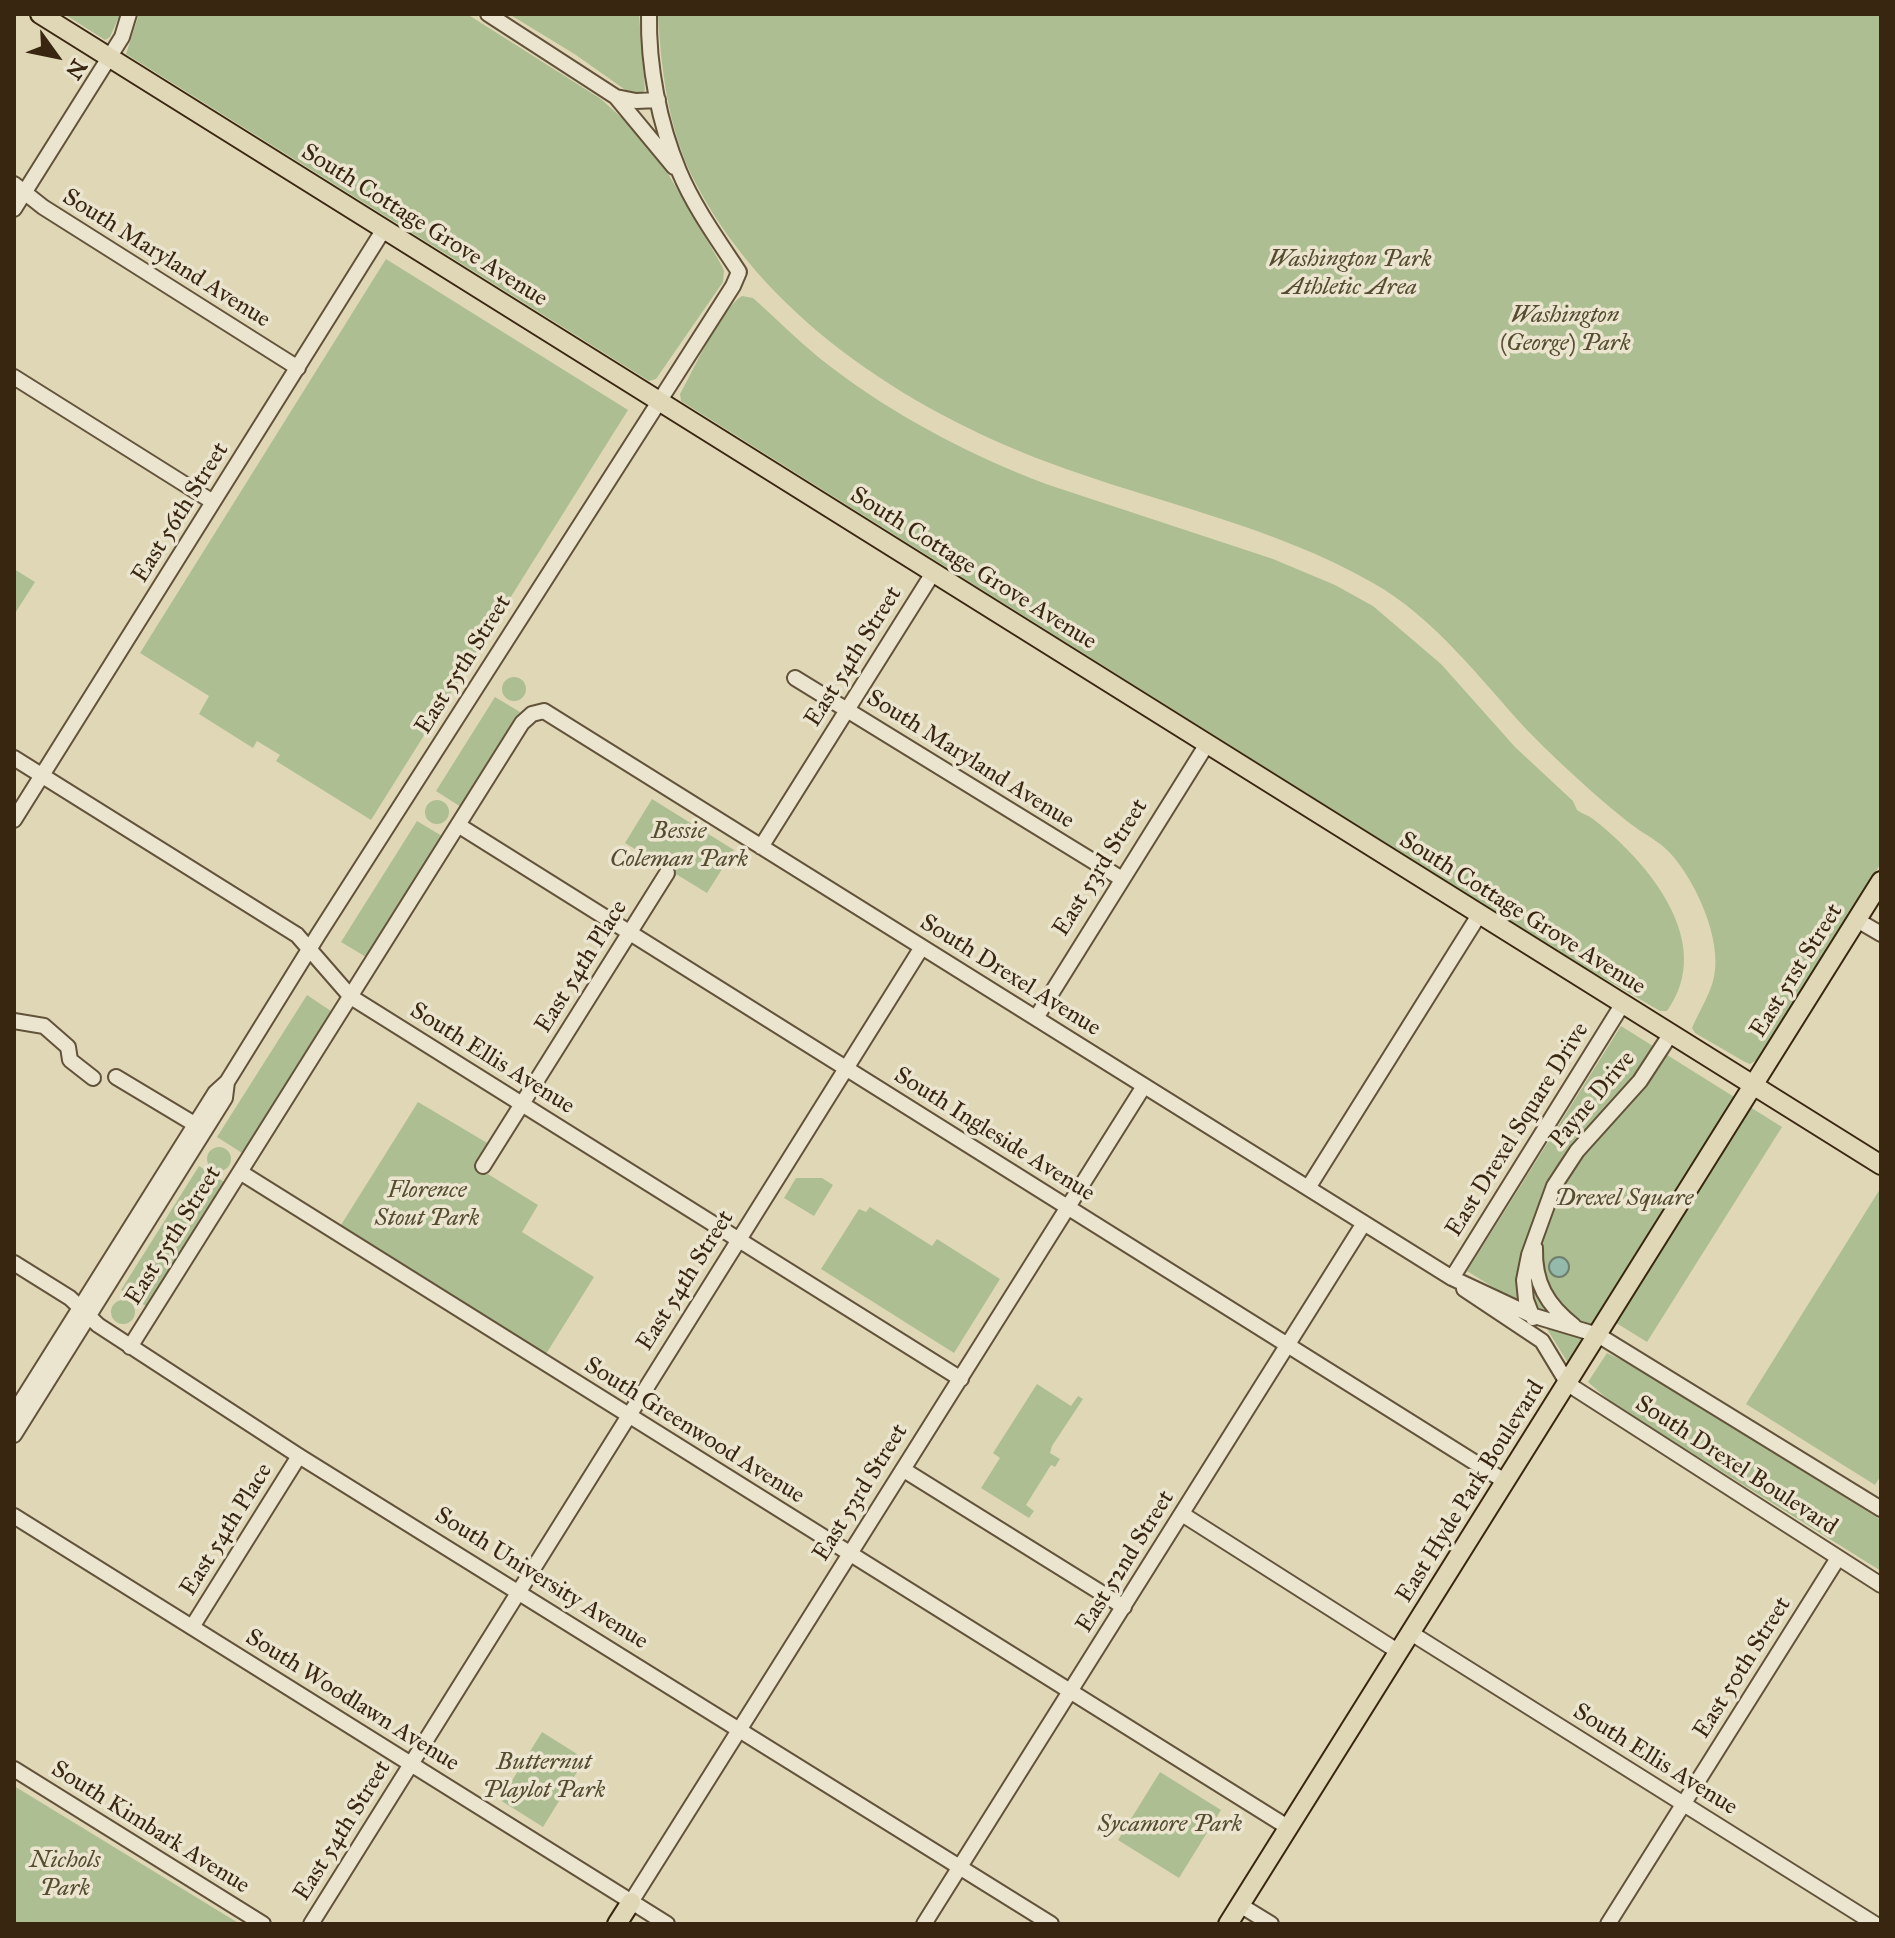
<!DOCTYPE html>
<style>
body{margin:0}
#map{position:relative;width:1895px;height:1938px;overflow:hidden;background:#e0d7b7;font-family:"IM FELL Great Primer",serif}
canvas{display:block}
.frame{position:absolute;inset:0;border:16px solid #392610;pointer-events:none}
.north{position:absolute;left:16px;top:16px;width:80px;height:80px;-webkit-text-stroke:6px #ebe5d0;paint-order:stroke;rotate:123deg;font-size:22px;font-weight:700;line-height:32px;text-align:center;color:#392610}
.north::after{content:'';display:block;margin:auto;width:28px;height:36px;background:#392610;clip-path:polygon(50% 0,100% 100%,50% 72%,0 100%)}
</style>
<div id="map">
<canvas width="1895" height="1938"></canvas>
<div class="frame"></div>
<div class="north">N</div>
</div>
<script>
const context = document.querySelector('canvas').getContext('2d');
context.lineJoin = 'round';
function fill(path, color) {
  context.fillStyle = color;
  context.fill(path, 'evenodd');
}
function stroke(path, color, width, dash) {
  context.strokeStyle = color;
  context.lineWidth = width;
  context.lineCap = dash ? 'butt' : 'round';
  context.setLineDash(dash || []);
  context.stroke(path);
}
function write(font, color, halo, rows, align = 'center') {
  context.font = font + ' "IM FELL Great Primer",serif';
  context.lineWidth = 7;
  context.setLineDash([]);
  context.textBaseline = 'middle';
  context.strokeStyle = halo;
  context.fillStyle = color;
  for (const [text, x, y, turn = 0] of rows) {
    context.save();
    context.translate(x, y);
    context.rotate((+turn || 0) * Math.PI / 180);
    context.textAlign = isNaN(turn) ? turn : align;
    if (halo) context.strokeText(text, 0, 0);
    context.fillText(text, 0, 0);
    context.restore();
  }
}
fill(new Path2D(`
 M64 14H120L110 37 105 40Z
 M139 14H467L601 99 635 130 663 165 722 266 724 271 723 282 656 379 649 381 126 54Z
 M509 14H639L645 90 638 96 631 94 576 55Z
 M658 14H1881V863L1759 1059 1750 1064 1745 1062 1695 1033 1692 1028C1699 1011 1710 995 1714 977 1722 939 1696 882 1671 854 1662 844 1650 837 1639 830 1622 818 1606 804 1590 790 1569 771 1547 751 1527 730 1479 678 1435 618 1373 583 1272 525 1156 503 1047 462 906 409 761 315 692 176 668 127 661 68 658 14Z
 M386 259 628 410 371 820 276 761 280 755 257 741 253 748 199 714 209 696 140 653Z
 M742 296 753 298C779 321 803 346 831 367 895 416 970 455 1046 484L1273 559 1335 585 1373 606 1441 664 1515 747 1573 801 1577 810C1582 814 1588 815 1593 819 1647 861 1717 942 1667 1011H1660L1581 965 681 401 680 394C693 371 721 308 742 296Z
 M14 569 35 582 14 615Z
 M502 689a12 12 0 1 1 24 0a12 12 0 1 1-24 0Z
 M495 697 520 712 461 807 436 791Z
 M652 799 734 850 707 893 625 843Z
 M425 812a12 12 0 1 1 24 0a12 12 0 1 1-24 0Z
 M417 821 442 836 366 957 341 942Z
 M307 995 331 1011 242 1153 217 1137Z
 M1621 1026 1782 1127 1647 1342 1600 1313 1568 1363 1539 1316 1467 1271Z
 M418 1102 489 1144 475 1166 538 1205 522 1232 594 1277 546 1354 341 1225Z
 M207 1159a12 12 0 1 1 24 0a12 12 0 1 1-24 0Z
 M199 1166 224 1182 146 1306 121 1290Z
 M796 1178H822L833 1185 814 1216 784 1198Z
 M1880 1189 1881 1475 1875 1485 1746 1404Z
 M870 1207 932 1246 937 1239 1000 1279 954 1353 821 1269 859 1209 866 1212Z
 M111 1312a12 12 0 1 1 24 0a12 12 0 1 1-24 0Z
 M1607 1353 1638 1368 1881 1520V1571L1612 1403 1588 1382Z
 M1037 1384 1071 1406 1078 1396 1083 1399 1052 1446 1050 1453 1060 1459 1055 1467 1051 1465 1026 1505 1034 1511 1029 1518 981 1488 1000 1458 993 1453Z
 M542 1732 585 1759 543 1827 500 1800Z
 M1160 1772 1221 1810 1179 1878 1118 1840Z
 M14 1786 19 1789 240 1924H14Z`), '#adbf92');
const water = new Path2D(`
 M1549 1267a10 10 0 1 1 20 0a10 10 0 1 1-20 0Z`);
fill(water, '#94baab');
stroke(water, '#707f6d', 2);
const minor = new Path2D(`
 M488 14 616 97 674 167
 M616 97 636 101 658 100
 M14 184 43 207 298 368
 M14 209 122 37 129 14
 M14 377 213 502
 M795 678 1122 879
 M14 758 297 935 351 997 961 1379
 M14 820 384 229
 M458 825 1506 1482
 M761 847 933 573
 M1857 920 1881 934
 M1036 1018 1207 744
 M14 1021 44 1026 68 1047 70 1060 93 1078
 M116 1077 201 1128
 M483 1166 667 873
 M240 1172 1289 1828
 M1308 1188 1479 915
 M1535 1248C1534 1283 1547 1305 1574 1326
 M14 1263 70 1298 98 1325 299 1456 1051 1924
 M1452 1278 1622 1005
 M1464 1289 1542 1341 1568 1384 1881 1585
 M1533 1318 1526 1300 1524 1280 1529 1255 1554 1186 1577 1151 1640 1081 1670 1035
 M130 1347 522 723 532 714 544 711 1452 1278 1531 1315 1598 1335 1881 1509
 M14 1413 215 1093 227 1082 318 935 733 286 739 272C718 240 694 207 679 171 659 123 648 66 649 14
 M14 1435 225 1098 227 1082
 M904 1470 1124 1607
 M1182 1514 1399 1652
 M14 1516 667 1924
 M192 1627 299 1456
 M1411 1633 1875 1924
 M14 1769 263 1924
 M631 1902 1144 1086
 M1240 1905 1271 1924
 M311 1924 922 947
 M924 1924 1364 1223
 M1608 1924 1838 1558`);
const major = new Path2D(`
 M40 14 1881 1165
 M617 1924 631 1902
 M1228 1924 1881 881`);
stroke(minor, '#63523a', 18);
stroke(major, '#392610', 22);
stroke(minor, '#ebe5d0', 14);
stroke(major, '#e0d7b7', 18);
write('24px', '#392610', '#ebe5d0', [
 ["South Cottage Grove Avenue",424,226,32],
 ["South Maryland Avenue",166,259,32],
 ["East 56th Street",181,513,-58],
 ["South Cottage Grove Avenue",973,569,32],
 ["East 54th Street",854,657,-58],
 ["East 55th Street",464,665,-58],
 ["South Maryland Avenue",970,760,32],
 ["East 53rd Street",1101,868,-58],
 ["South Cottage Grove Avenue",1522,914,32],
 ["East 54th Place",582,967,-58],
 ["East 51st Street",1797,971,-58],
 ["South Drexel Avenue",1010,976,32],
 ["South Ellis Avenue",492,1059,32],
 ["Payne Drive",1593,1100,-50],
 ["East Drexel Square Drive",1518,1130,-58],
 ["South Ingleside Avenue",994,1135,32],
 ["East 55th Street",174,1236,-58],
 ["East 54th Street",686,1281,-58],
 ["South Greenwood Avenue",694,1431,32],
 ["South Drexel Boulevard",1736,1466,33],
 ["East Hyde Park Boulevard",1471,1492,-58],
 ["East 53rd Street",861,1493,-58],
 ["East 54th Place",227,1530,-58],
 ["East 52nd Street",1126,1562,-58],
 ["South University Avenue",541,1579,32],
 ["East 50th Street",1743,1668,-58],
 ["South Woodlawn Avenue",352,1701,32],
 ["South Ellis Avenue",1655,1760,32],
 ["South Kimbark Avenue",150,1828,32],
 ["East 54th Street",343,1831,-58]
]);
write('italic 24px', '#564c30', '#ebe5d0', [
 ["Washington Park",1350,260],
 ["Athletic Area",1350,288],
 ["Washington",1565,316],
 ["(George) Park",1565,344],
 ["Bessie",679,832],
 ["Coleman Park",679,860],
 ["Florence",427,1191],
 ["Stout Park",427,1219],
 ["Drexel Square",1624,1199],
 ["Butternut",544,1763],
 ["Playlot Park",544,1791],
 ["Sycamore Park",1170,1825],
 ["Nichols",65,1861],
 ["Park",65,1889]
]);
</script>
